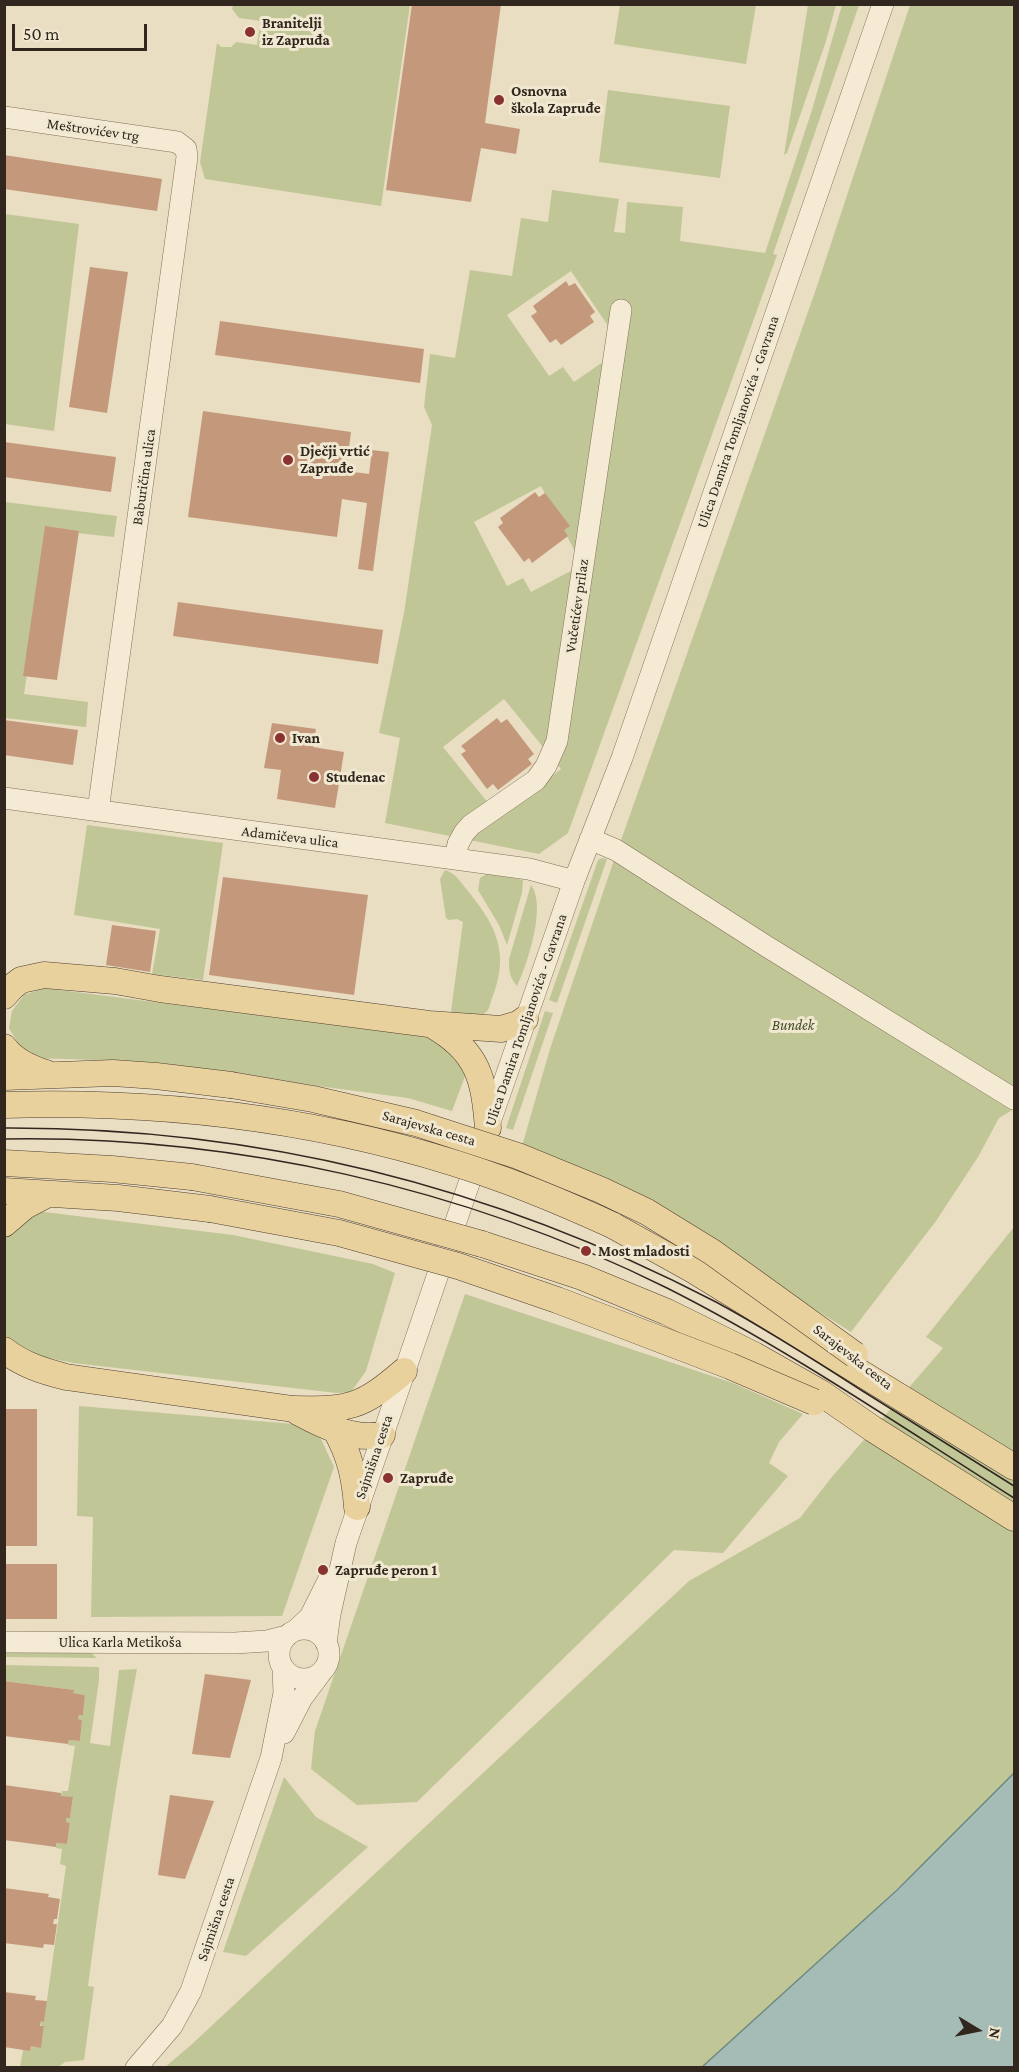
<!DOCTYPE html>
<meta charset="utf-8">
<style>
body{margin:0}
#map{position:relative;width:1019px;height:2072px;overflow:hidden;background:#e9ddc2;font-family:"Crimson Pro",serif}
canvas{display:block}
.frame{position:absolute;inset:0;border:6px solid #32271e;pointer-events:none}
.north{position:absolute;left:947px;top:2000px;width:60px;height:60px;-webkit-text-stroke:4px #f1e8d1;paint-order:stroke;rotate:100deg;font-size:16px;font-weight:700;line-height:24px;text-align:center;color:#32271e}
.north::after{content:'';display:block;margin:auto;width:21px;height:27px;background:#32271e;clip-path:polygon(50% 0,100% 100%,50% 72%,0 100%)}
.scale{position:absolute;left:12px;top:24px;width:135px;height:27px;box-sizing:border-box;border:3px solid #32271e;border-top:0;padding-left:8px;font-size:18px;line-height:21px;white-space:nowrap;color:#32271e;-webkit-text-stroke:4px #f1e8d1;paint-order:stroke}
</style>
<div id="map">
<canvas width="1019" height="2072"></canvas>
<div class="frame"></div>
<div class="north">N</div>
<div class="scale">50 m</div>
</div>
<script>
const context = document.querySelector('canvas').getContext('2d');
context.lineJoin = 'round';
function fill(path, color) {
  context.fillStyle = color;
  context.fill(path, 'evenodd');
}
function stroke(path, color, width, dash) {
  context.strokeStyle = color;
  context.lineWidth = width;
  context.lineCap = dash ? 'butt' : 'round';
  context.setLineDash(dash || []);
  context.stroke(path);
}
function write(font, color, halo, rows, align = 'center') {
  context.font = font + ' "Crimson Pro",serif';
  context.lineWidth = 6;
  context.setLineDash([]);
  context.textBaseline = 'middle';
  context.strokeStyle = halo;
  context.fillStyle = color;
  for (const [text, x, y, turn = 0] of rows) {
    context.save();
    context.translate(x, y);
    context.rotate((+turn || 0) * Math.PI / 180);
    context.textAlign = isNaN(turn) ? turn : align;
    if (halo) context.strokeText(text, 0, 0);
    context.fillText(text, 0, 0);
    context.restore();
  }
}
fill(new Path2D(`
 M233 5H410L381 206 205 179 200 162 217 43 221 47H231L236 42 257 45 261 21 239 18 232 9Z
 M620 5H756L746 64 614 44Z
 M808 5H836L826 41 787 153 784 155Z
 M842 5H859L773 254 777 255 568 833 539 854 385 823 400 738 379 733 404 613 432 425 424 407 430 354 455 358 470 270 512 276 521 218 548 222 552 190 619 199 614 232 625 233 627 202 683 207 680 241 765 253 812 110ZM571 271 623 348 574 382 563 367 549 376 507 315ZM541 486 582 565 531 592 523 578 507 586 474 522ZM504 699 561 769 513 808 489 804 443 747Z
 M910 5H1014V1109L999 1118 978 1157 936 1221 851 1332 759 1274 720 1242 673 1213 637 1194 522 1146 550 1049 614 860 815 292Z
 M608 90 730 106 720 178 599 162Z
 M5 214 79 224 54 431 5 424Z
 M5 502 117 516 114 537 49 530 24 694 88 702 86 727 5 718Z
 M87 825 223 843 203 980 152 974 160 929 74 915Z
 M602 858 607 859 557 1003 549 1000 598 860Z
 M445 870C456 873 461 883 468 891 478 904 490 919 495 934 504 958 500 978 491 1001 490 1005 489 1010 485 1013 477 1019 463 1017 454 1015L451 1011 463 922 457 919 449 920 446 918 440 879Z
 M488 873 523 880 522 893 507 945 499 925 478 890 480 878Z
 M531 885C547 906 527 965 517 986 509 977 509 970 509 959Z
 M44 988 437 1038 467 1071 452 1111 408 1098 130 1061 33 1058 19 1045 9 1028 12 1011 24 995Z
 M545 1011 553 1013 513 1130 506 1128Z
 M36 1211 233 1235 373 1264 395 1273 366 1371 351 1392 337 1393 73 1363C50 1358 21 1355 5 1335L4 1238 8 1230Z
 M1014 1227V1773C915 1876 808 1971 702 2067L164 2068 191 2045 689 1581 800 1518 831 1478 943 1348 926 1337Z
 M465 1294 733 1383 803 1414 779 1442 769 1463 788 1476 723 1553 674 1550 417 1802 357 1805 311 1769 315 1731Z
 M79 1406 294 1424 321 1439 334 1467 282 1616 91 1617 93 1517 77 1516Z
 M5 1653H91L97 1658 5 1657Z
 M5 1665 99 1667V1680L90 1743 110 1746 119 1670 137 1669C117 1774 102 1880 88 1986L94 1987 84 2060 65 2062 58 2067H20L23 2050 31 2046 41 2047 44 2027 41 2026V2021H44L66 1866 60 1864 62 1849 56 1848V1843L67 1844 70 1823 66 1822V1818H70L73 1798 61 1796 62 1791H68L75 1746 68 1745 69 1740 80 1741 82 1720 78 1719 79 1715H83L85 1695 73 1693V1690L5 1681Z
 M284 1777 316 1817 368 1847 246 1956 223 1952Z`), '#c1c697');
const water = new Path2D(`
 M1014 1773V2067H702L897 1890Z`);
fill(water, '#a4bcb5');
stroke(water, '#6c8981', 1.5);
fill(new Path2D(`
 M412 4H501L485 123 520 129 516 154 481 148 471 202 386 190Z
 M4 155 162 179 157 211 4 189Z
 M90 267 128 272 107 413 69 407Z
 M566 281 569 286 575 283 595 312 590 316 594 322 561 345 556 339 550 343 531 316 537 312 533 306Z
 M220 321 424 349 420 383 215 355Z
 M203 411 351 432 346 471 369 474 372 450 389 452 373 571 358 569 367 503 342 499 337 537 188 517Z
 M4 442 116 457 111 492 4 477Z
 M535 492 539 497 545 493 570 526 564 530 568 536 532 563 529 558 524 562 498 527 503 523 500 518Z
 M45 526 79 531 57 680 23 676Z
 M178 602 383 630 378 664 173 636Z
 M497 718 501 723 507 719 534 754 528 759 532 764 498 790 493 784 487 789 461 754 466 751 461 746Z
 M4 720 78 730 73 765 4 755Z
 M272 723 316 729 313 747 344 752 335 808 277 799 281 770 264 768Z
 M223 877 368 895 354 995 209 975Z
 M112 925 156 931 150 972 106 965Z
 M4 1409H37V1546H4Z
 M4 1564H57V1619H4Z
 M205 1674 251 1680 230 1758 192 1754Z
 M4 1681 74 1690 73 1693 85 1695 83 1715H79L78 1719 82 1720 80 1741 69 1740 68 1744 4 1736Z
 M4 1785 61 1793V1796L73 1797 70 1818H66V1822L70 1823 67 1844 56 1843V1847L4 1840Z
 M170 1795 214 1801 185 1879 158 1875Z
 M4 1888 49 1894 48 1897 60 1899 57 1919H54L53 1924H57L54 1945 44 1944 43 1948 4 1943Z
 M4 1992 36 1996 35 2000 47 2001 44 2022 41 2021 40 2026H44L41 2048 31 2046 30 2051 4 2047Z`), '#c4997b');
const minor = new Path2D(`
 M4 117 177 142 186 149 187 157 98 811
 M4 798 529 869 574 881
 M590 839 616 850 766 946 1014 1099
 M455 859 458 844 464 833 471 825 536 780 546 766 557 741 621 310
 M489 1125 574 881 622 758 883 4
 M279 1654a25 25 0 1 1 50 0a25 25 0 1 1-50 0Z
 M296 1630 310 1617 329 1579
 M4 1642 235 1643 267 1641 287 1636
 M326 1643 330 1614 346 1543 479 1154
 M284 1733 302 1698 320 1674
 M136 2068 172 2026 191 1991 271 1758 284 1693 283 1669`);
const major = new Path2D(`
 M4 996 12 987 21 980 44 975 115 981 160 989 429 1024 501 1029 518 1024 525 1019
 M432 1025C478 1051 484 1078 488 1128
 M4 1047C14 1061 30 1068 46 1073
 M4 1077 113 1073 156 1076 231 1085
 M4 1163 112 1169 192 1177
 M4 1191 118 1198 210 1209
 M4 1224 25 1206 48 1194
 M612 1225 693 1270 1014 1467
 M482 1244 582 1277 667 1312 754 1355 821 1393 873 1429 1014 1518
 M4 1350C23 1365 43 1371 66 1377L293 1409C349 1410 361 1408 404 1371
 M298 1412C324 1426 352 1440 382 1435
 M335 1429C350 1455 355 1478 357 1507`);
stroke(minor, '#816f5b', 22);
stroke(major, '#4f3e2f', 27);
stroke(minor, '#f5ebd4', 21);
stroke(major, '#e9d19d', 26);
stroke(new Path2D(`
 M4 1128C258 1127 491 1185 716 1302 766 1329 813 1359 861 1390 912 1422 963 1454 1014 1486
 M4 1139C232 1135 464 1187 667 1288 788 1349 900 1426 1014 1498`), '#32271e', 1.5);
const majorBridge = new Path2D(`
 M231 1085 313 1099 416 1123 518 1156 601 1190 647 1212 712 1252 855 1355
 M4 1105C175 1100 346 1122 507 1181 542 1194 577 1209 612 1225
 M192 1177 339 1204 482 1244
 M210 1209 339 1233 458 1266 557 1300 730 1366 814 1402`);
stroke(majorBridge, '#4f3e2f', 27, []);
stroke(majorBridge, '#e9d19d', 26);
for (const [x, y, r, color] of [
 [250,32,6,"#8a3132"],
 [499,100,6,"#8a3132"],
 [288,460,6,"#8a3132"],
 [280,738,6,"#8a3132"],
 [314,777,6,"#8a3132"],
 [586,1251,6,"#8a3132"],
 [388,1478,6,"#8a3132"],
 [323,1570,6,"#8a3132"]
]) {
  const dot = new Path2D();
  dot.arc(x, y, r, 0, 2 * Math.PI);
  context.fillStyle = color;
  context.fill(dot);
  stroke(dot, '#f1e8d1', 2);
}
write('bold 15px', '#32271e', '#f1e8d1', [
 ["Branitelji",262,23],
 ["iz Zapruđa",262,40],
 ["Osnovna",511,91],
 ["škola Zapruđe",511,108],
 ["Dječji vrtić",300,451],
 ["Zapruđe",300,468],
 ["Ivan",292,738],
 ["Studenac",326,777],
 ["Most mladosti",598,1251],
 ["Zapruđe",400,1478],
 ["Zapruđe peron 1",335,1570]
], 'left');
write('15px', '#32271e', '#f1e8d1', [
 ["Meštrovićev trg",93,130,8],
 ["Ulica Damira Tomljanovića - Gavrana",738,422,-71],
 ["Baburičina ulica",144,477,-82],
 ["Vučetićev prilaz",577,606,-82],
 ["Adamičeva ulica",290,837,7],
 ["Ulica Damira Tomljanovića - Gavrana",526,1020,-71],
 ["Sarajevska cesta",429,1128,16],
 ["Sarajevska cesta",853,1357,38],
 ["Sajmišna cesta",374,1457,-71],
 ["Ulica Karla Metikoša",120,1642],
 ["Sajmišna cesta",216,1919,-71]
]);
write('italic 15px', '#434d26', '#f1e8d1', [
 ["Bundek",793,1025]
]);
</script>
